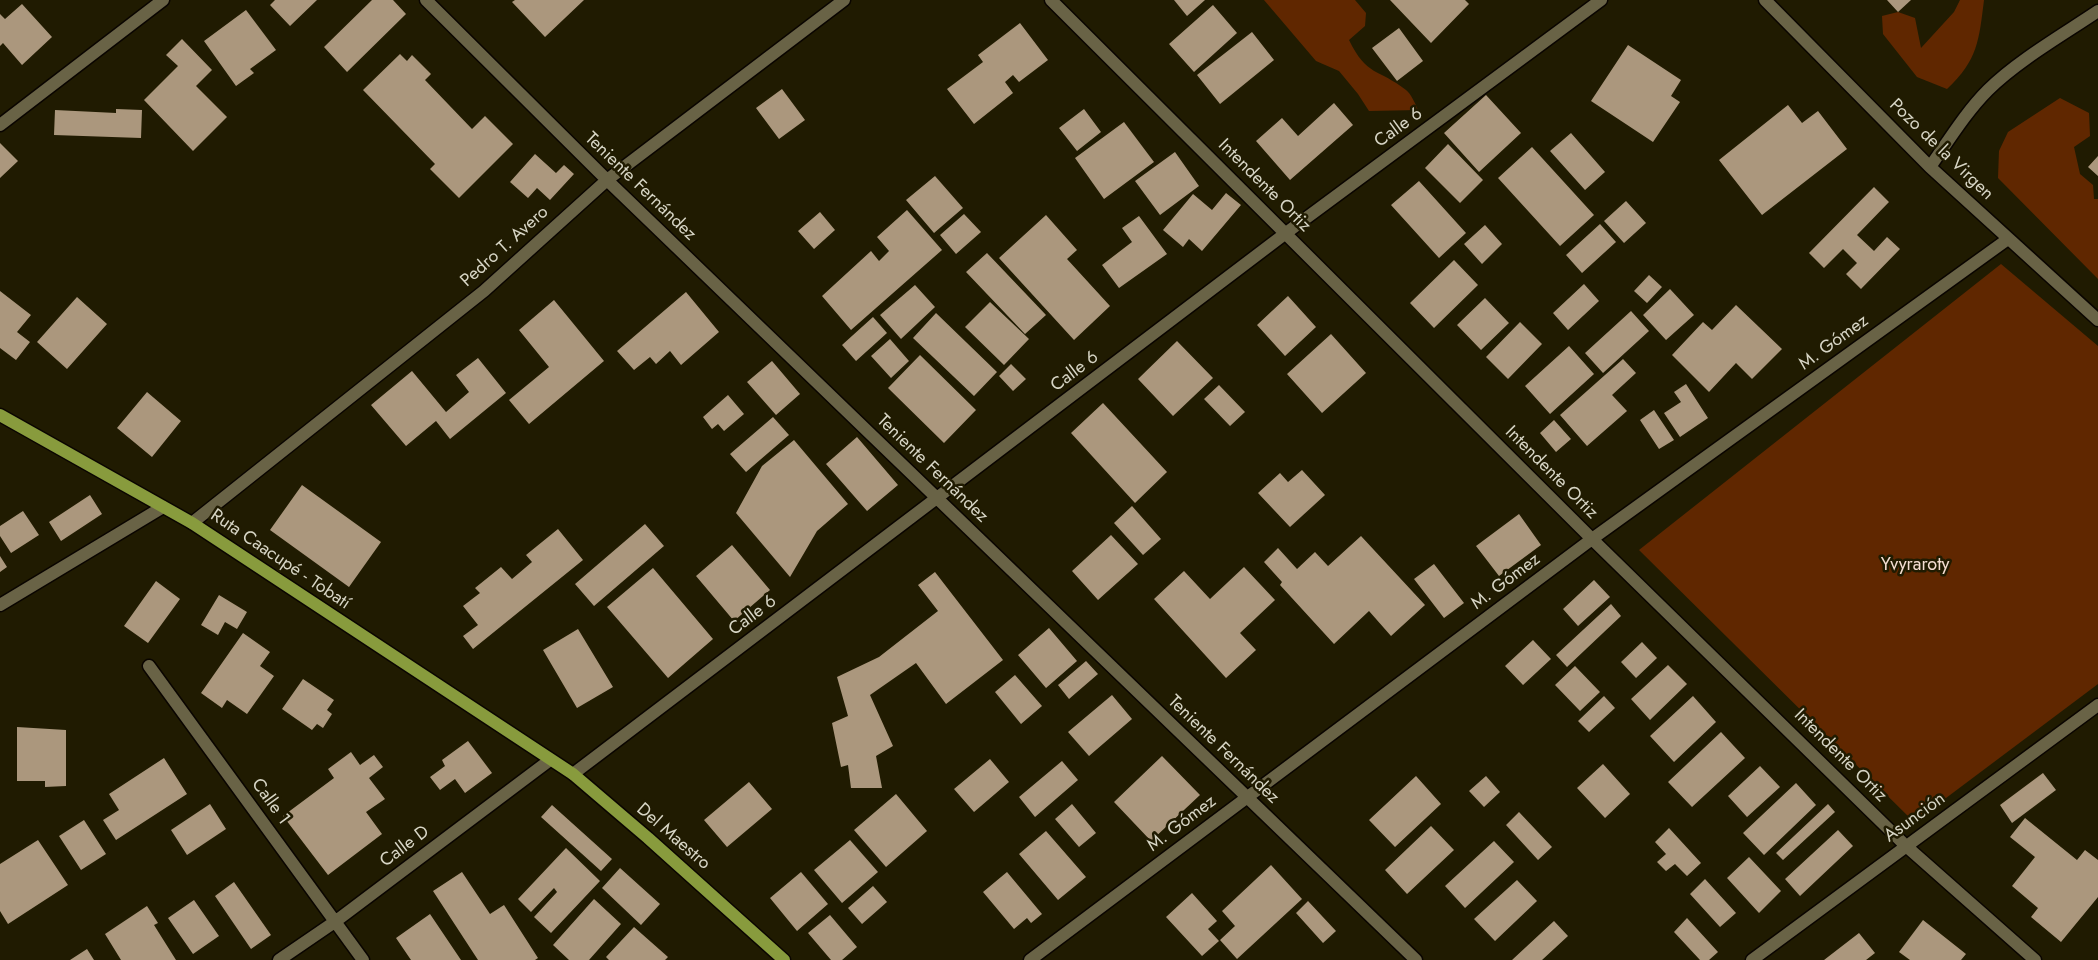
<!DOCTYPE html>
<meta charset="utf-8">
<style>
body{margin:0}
canvas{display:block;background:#201b01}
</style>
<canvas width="2098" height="960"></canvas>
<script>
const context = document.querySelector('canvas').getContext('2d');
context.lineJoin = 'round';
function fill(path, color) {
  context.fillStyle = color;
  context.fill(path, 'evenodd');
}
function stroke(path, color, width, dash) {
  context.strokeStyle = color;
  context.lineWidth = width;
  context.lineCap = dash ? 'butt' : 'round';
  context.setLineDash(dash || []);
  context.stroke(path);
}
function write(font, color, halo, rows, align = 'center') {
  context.font = font + ' Jost,sans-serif';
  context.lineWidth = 5;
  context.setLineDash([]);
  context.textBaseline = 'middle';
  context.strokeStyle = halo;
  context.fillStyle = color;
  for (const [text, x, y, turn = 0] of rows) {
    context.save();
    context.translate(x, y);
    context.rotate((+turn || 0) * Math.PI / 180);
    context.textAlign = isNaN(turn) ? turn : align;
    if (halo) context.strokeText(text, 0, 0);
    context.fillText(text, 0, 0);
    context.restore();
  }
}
fill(new Path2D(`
 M1264 0H1355L1366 13 1365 26 1349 40C1367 77 1378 68 1406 90 1411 94 1415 103 1418 110L1369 111 1358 94 1339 71 1316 61Z
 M1960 0H1984C1979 40 1978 60 1947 89L1917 77 1883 34 1882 16 1898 12 1915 18 1921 48 1954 12Z
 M2060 98 2089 113 2090 136 2074 147 2080 174 2093 185 2094 199H2098V279L1998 178 1999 151 2008 132Z
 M2001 264 2098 346V684L1914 822 1639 550Z`), '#602700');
fill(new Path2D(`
 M275 0H317L290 26 270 5Z
 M372 0H393L406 14 347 72 324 47Z
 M515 0H584L545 37 512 2Z
 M1174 0H1205L1187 16Z
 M1390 0H1465L1469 4 1431 43Z
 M1887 0H1911L1898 12Z
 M22 4 52 37 22 65 3 43 0 46V14L5 19Z
 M1213 5 1237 33 1194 72 1169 44Z
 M246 10 276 50 250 69 254 73 236 86 204 41Z
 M1020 23 1048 60 1019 82 1013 75 1005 82 1013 93 974 124 947 89 983 62 978 55Z
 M1399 28 1423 61 1397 81 1372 48Z
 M1252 32 1274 60 1220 104 1197 75Z
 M182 39 212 70 196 86 227 117 193 151 144 100 178 66 166 55Z
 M1628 45 1681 80 1671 96 1680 102 1653 142 1591 101Z
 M400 54 407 61 412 55 431 74 425 80 472 129 485 116 513 144 459 198 430 169 435 164 363 90Z
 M782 89 805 120 779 139 756 108Z
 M1486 95 1521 133 1479 172 1444 133Z
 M1334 103 1353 125 1290 180 1256 141 1282 118 1298 136Z
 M1788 105 1802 123 1818 111 1847 149 1762 215 1719 160Z
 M116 109 142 110 141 138 54 135 55 110 116 113Z
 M1084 109 1101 132 1077 151 1059 128Z
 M1124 122 1154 162 1104 199 1075 158Z
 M1571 133 1605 172 1585 190 1550 151Z
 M0 143 18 161 0 178Z
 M1448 144 1483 180 1460 203 1425 168Z
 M1532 147 1594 215 1560 246 1498 178Z
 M1175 152 1199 186 1160 215 1135 181Z
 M535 154 556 173 564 165 574 174 550 200 537 188 528 198 510 182Z
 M2098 156V176L2088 167Z
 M935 176 963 208 934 233 906 200Z
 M1419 181 1466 233 1439 258 1391 205Z
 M1874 187 1889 202 1857 235 1874 251 1887 237 1900 249 1861 289 1846 274 1857 263 1843 249 1824 268 1809 253Z
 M1226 193 1241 205 1202 251 1189 239 1183 247 1163 230 1193 194 1212 210Z
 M1626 201 1646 223 1624 243 1604 221Z
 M907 210 942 250 851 330 822 296 871 251 879 261 889 251 877 237Z
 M820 212 835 230 814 249 798 231Z
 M964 214 981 232 956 254 940 235Z
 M1046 215 1077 250 1067 259 1110 306 1074 340 999 258Z
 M1139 216 1167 254 1119 288 1102 265 1132 242 1122 228Z
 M1600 224 1616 242 1582 273 1566 255Z
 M1485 225 1502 244 1482 264 1464 244Z
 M987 253 1046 315 1025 334 966 272Z
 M1454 260 1478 285 1434 328 1410 303Z
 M1649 275 1662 287 1647 303 1634 291Z
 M1584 284 1599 301 1568 330 1553 313Z
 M915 285 935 307 901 339 880 315Z
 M1670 289 1694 315 1666 340 1643 315Z
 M0 291 31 315 17 332 30 342 16 360 0 348Z
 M686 292 719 332 681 365 670 351 656 364 650 357 634 370 617 351Z
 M1288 296 1316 327 1285 356 1257 325Z
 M77 297 107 324 67 369 37 342Z
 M1485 298 1509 323 1481 350 1457 325Z
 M554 300 604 361 529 424 509 400 549 367 519 330Z
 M990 302 1029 339 1004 365 965 327Z
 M1736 305 1782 349 1752 379 1736 363 1709 392 1672 355 1703 322 1712 330Z
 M1631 311 1649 331 1603 373 1585 353Z
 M936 313 997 372 974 396 913 338Z
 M873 317 887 333 856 361 842 345Z
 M1520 322 1542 344 1508 379 1486 357Z
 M1331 334 1366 373 1322 413 1287 374Z
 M890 339 909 361 891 378 871 356Z
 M1177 341 1213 378 1173 416 1138 379Z
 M1569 346 1594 374 1550 414 1525 386Z
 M920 355 976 410 944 443 888 388Z
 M478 358 506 393 450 439 436 421 406 446 371 405 412 371 446 412 469 392 456 375Z
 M1623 359 1636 373 1612 395 1627 411 1587 446 1560 415Z
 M772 361 800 394 776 415 747 382Z
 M1011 364 1026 379 1013 391 999 376Z
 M1686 384 1708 418 1680 437 1664 413 1681 402 1674 392Z
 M1219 385 1245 412 1230 426 1204 399Z
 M147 392 181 421 152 457 117 428Z
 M728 395 744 414 724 431 718 424 712 429 703 417Z
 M1103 403 1167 472 1135 503 1071 433Z
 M1654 410 1674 440 1659 449 1640 420Z
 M773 417 789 435 746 472 730 454Z
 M1554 420 1571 439 1556 452 1540 433Z
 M857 437 898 485 867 511 826 464Z
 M794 440 848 504 817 531 790 577 736 513 762 466Z
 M1302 470 1325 495 1290 527 1258 493 1280 473 1288 482Z
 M302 485 381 542 349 587 270 530Z
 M90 495 102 514 61 541 49 522Z
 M1132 506 1161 539 1143 555 1114 523Z
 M23 511 39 535 11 553 0 536V526Z
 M1519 514 1541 545 1499 576 1476 546Z
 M645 524 664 546 594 606 575 584Z
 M558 529 583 560 473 649 463 636 478 625 463 606 480 593 475 588 501 567 512 579 532 562 526 555Z
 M1111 535 1138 564 1098 600 1072 571Z
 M1361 536 1425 605 1391 636 1369 611 1334 644 1280 585 1282 582 1264 562 1278 548 1297 569 1315 552 1328 566Z
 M732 545 770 590 734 621 696 576Z
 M0 556 7 567 0 572Z
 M1434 564 1464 603 1444 618 1414 579Z
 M1244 567 1275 600 1240 633 1256 650 1226 678 1154 599 1184 571 1210 599Z
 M653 568 713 639 668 678 607 607Z
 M935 572 1003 660 946 704 916 663 870 695 893 746 876 756 882 788H851L848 765 841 767 832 723 848 716 837 677 879 657 938 611 918 585Z
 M1594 580 1610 597 1578 626 1563 609Z
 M156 581 180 599 148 643 124 626Z
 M219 595 247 612 237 629 225 622 218 635 201 625Z
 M1611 604 1621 616 1567 667 1556 655Z
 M1049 628 1077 661 1046 688 1018 655Z
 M578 629 613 687 577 708 543 650Z
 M243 633 270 652 260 666 274 676 247 714 227 700 222 708 201 693Z
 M1533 640 1551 659 1523 685 1505 666Z
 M1642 642 1657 658 1636 678 1621 662Z
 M1086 661 1098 674 1069 699 1058 685Z
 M1668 665 1687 684 1650 720 1631 699Z
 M1575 666 1600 692 1580 711 1555 685Z
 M1015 675 1042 706 1021 724 995 692Z
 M303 679 334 700 327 710 332 714 323 728 317 724 312 730 282 709Z
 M1112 695 1132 719 1089 756 1068 732Z
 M1604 696 1615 708 1589 732 1578 721Z
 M1693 696 1716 722 1674 762 1650 736Z
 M17 727 66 730V786L45 787V781H17Z
 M1721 732 1745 758 1692 807 1668 782Z
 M468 741 492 773 465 793 455 779 440 790 430 777 445 766 442 760Z
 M351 752 360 765 374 755 383 767 369 778 385 799 366 812 382 834 328 875 283 816 334 778 328 769Z
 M1162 756 1200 795 1151 841 1114 802Z
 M164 758 187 794 116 840 103 820 119 810 109 794Z
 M990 759 1009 782 974 812 954 789Z
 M1062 761 1078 780 1035 817 1019 797Z
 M1603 764 1630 794 1605 818 1577 788Z
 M1760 766 1780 787 1747 817 1728 796Z
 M2043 773 2056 790 2012 823 2000 805Z
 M1416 776 1441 804 1395 847 1369 820Z
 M1486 776 1500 792 1484 807 1469 791Z
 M749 782 772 809 727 847 704 820Z
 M1796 783 1816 805 1764 855 1743 833Z
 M896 794 927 831 886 867 854 830Z
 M210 804 226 829 187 855 171 830Z
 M1072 804 1096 833 1079 847 1055 819Z
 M1828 804 1835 812 1783 860 1776 853Z
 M552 805 612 859 601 871 541 817Z
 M1519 812 1552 847 1538 860 1506 825Z
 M2025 818 2077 860 2085 850 2098 860V897L2061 942 2031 917 2038 908 2012 886 2035 857 2010 837Z
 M84 820 106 854 81 870 59 836Z
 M1431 826 1454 850 1407 894 1385 870Z
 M1669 828 1701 863 1687 876 1675 864 1666 871 1657 862 1666 854 1655 842Z
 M1838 830 1853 846 1800 896 1785 879Z
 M1046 831 1086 877 1058 900 1019 854Z
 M38 840 68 885 8 924 0 911V864Z
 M850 840 878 872 842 903 814 870Z
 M1494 841 1514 862 1465 908 1445 886Z
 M566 848 600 881 551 933 534 917 557 892 554 888 531 912 518 899Z
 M1749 857 1781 891 1759 913 1727 878Z
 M1271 865 1302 899 1237 959 1220 940 1235 926 1222 911Z
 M620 868 660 904 641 925 602 888Z
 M462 872 490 914 504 905 538 958 535 960H478L433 891Z
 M801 872 828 904 797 931 770 898Z
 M1007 872 1042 914 1031 923 1027 918 1014 929 983 892Z
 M1705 879 1736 913 1720 927 1690 894Z
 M1517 880 1537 901 1495 941 1474 919Z
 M234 882 271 935 251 949 215 896Z
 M873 886 887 902 862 924 848 908Z
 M1192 893 1217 921 1208 929 1219 941 1202 956 1166 917Z
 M594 899 621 924 589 960H569L553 945Z
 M194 900 219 936 193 954 168 918Z
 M1308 901 1336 931 1323 943 1296 913Z
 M147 906 158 923 154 925 176 960H121L105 934Z
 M430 914 461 960H411L396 938Z
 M830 915 857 947 842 960H831L808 933Z
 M1687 918 1718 952 1709 960H1700L1674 932Z
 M1923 920 1966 954 1961 960H1910L1899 952Z
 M1554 921 1568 936 1542 960H1512Z
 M634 927 668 957 665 960H609L606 957Z
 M1859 933 1875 953 1866 960H1824Z
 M87 949 94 960H70Z`), '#ab977d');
const street = new Path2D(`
 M426 0 607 180 1416 960
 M1051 0 1592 539 1906 846 2035 960
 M1765 0 1930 167 2098 320
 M0 125 163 0
 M1930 167C1949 140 1966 112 1988 90 2017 61 2064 34 2098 11
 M192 523 484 291 607 180 844 0
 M0 605 163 507
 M149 666 363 960
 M573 774 1286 233 1601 0
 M279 960 336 921 550 760
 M1030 960 1592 539 2008 239
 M1752 960 2098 705`);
const primary = new Path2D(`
 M0 415 192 523 573 774 648 838 784 960`);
stroke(street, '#0a0500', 15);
stroke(primary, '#0a0500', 15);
stroke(street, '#696346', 12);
stroke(primary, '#889b3d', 12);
write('18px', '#d7d5c5', '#201b01', [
 ["Calle 6",1399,128,-36],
 ["Pozo de la Virgen",1941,150,44],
 ["Intendente Ortiz",1264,186,45],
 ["Teniente Fernández",640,187,44],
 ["Pedro T. Avero",505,247,-42],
 ["M. Gómez",1834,343,-36],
 ["Calle 6",1075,372,-37],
 ["Teniente Fernández",932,469,44],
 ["Intendente Ortiz",1551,473,45],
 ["Ruta Caacupé - Tobatí",280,560,34],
 ["M. Gómez",1506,582,-37],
 ["Calle 6",753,616,-37],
 ["Teniente Fernández",1223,750,44],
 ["Intendente Ortiz",1840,756,45],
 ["Calle 1",270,802,54],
 ["Asunción",1915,818,-36],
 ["M. Gómez",1182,824,-37],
 ["Del Maestro",673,837,41],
 ["Calle D",405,847,-37]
]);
write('18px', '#f4ded2', '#201b01', [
 ["Yvyraroty",1915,566]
]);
</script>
